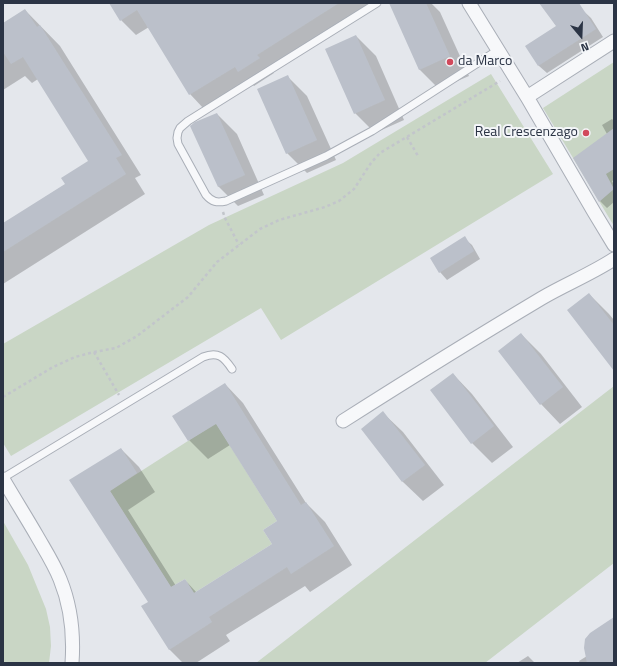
<!DOCTYPE html>
<style>
body{margin:0}
#map{position:relative;width:617px;height:666px;overflow:hidden;background:#e4e7ec;font-family:"Titillium Web",sans-serif}
canvas{display:block}
.frame{position:absolute;inset:0;border:4px solid #2b3445;pointer-events:none}
.north{position:absolute;left:561px;top:16px;width:40px;height:40px;-webkit-text-stroke:3px #f4f6f9;paint-order:stroke;rotate:161deg;font-size:11px;font-weight:700;line-height:16px;text-align:center;color:#2b3445}
.north::after{content:'';display:block;margin:auto;width:14px;height:18px;background:#2b3445;clip-path:polygon(50% 0,100% 100%,50% 72%,0 100%)}
</style>
<div id="map">
<canvas width="617" height="666"></canvas>
<div class="frame"></div>
<div class="north">N</div>
</div>
<script>
const context = document.querySelector('canvas').getContext('2d');
context.lineJoin = 'round';
function fill(path, color) {
  context.fillStyle = color;
  context.fill(path, 'evenodd');
}
function stroke(path, color, width, dash) {
  context.strokeStyle = color;
  context.lineWidth = width;
  context.lineCap = dash ? 'butt' : 'round';
  context.setLineDash(dash || []);
  context.stroke(path);
}
function write(font, color, halo, rows, align = 'center') {
  context.font = font + ' "Titillium Web",sans-serif';
  context.lineWidth = 4;
  context.setLineDash([]);
  context.textBaseline = 'middle';
  context.strokeStyle = halo;
  context.fillStyle = color;
  for (const [text, x, y, turn = 0] of rows) {
    context.save();
    context.translate(x, y);
    context.rotate((+turn || 0) * Math.PI / 180);
    context.textAlign = isNaN(turn) ? turn : align;
    if (halo) context.strokeText(text, 0, 0);
    context.fillText(text, 0, 0);
    context.restore();
  }
}
fill(new Path2D(`
 M614 62V226L543 108Z
 M491 74 553 174 281 340 261 308 11 456 3 443V344L209 225 343 163Z
 M614 386V563L485 663H256Z
 M216 423 277 521 263 530 272 544 194 593 185 579 171 587 110 491Z
 M3 521 28 565 46 609 50 627 51 646 49 663H3Z`), '#c9d6c5');
fill(new Path2D(`
 M110 3H376L271 70 274 73 254 86 250 82 204 109 190 94 149 27 136 35 121 20Z
 M396 3H431L440 12 469 76 439 89 419 69Z
 M541 3H575L591 18 603 37 547 73 539 66 527 46 557 27Z
 M25 10 60 46 141 175 135 178 145 194 3 284V224L66 184 90 161 38 79 32 83 25 76 3 90V24Z
 M356 36 376 56 404 120 375 133 355 113Z
 M287 76 307 96 336 160 307 173 287 153Z
 M217 114 237 134 264 195 238 206 218 186Z
 M612 119 614 121V180L612 181 614 185V202L607 208 600 201 607 134 602 125Z
 M464 238 472 245 480 259 447 280 440 272Z
 M589 294 609 314 614 320V368Z
 M521 334 541 354 582 407 560 424 541 404Z
 M453 374 472 394 513 447 492 463 472 443 431 390Z
 M225 384 243 403 306 503 325 522 352 565 310 592 305 586 226 635 230 641 196 663H183L169 649 149 602 71 480 121 449 139 467 155 492 128 510 176 586 185 580 197 593 273 544 278 521 230 445 208 459 189 440Z
 M383 413 403 432 444 485 423 501 403 482 362 429Z
 M614 618V663H580L579 661 587 656Z
 M528 656 535 663H517Z`), '#0003');
fill(new Path2D(`
 M109 3H339L257 55 260 58 238 72 235 67 189 95 137 10 120 21Z
 M389 3H426L450 56 419 70Z
 M539 3H579L596 29 538 66 525 46 556 26Z
 M25 9 37 27 40 25 122 155 116 158 126 174 3 252V223L65 184 61 178 88 161 23 57 11 64 3 52V23Z
 M356 35 385 100 354 114 325 49Z
 M288 75 317 140 286 154 257 89Z
 M217 113 245 175 218 187 190 126 195 122Z
 M614 128V169L606 174 614 189 599 202 573 158Z
 M465 236 474 251 439 273 430 258Z
 M589 293 614 325V371L567 310Z
 M521 333 563 387 540 405 498 351Z
 M453 373 494 426 471 444 430 390Z
 M225 383 301 505 306 502 334 546 291 574 287 567 209 617 212 622 169 650 141 606 148 602 69 480 121 448 137 473 110 491 171 587 185 579 194 593 272 544 263 530 277 521 216 424 188 441 172 416Z
 M383 411 425 465 402 482 361 429Z
 M614 617V663H587L584 648 585 639 590 633Z`), '#bbc0ca');
const service = new Path2D(`
 M377 3 188 121 180 128 178 132 177 138 178 144 206 195C212 202 217 203 226 201L326 156 348 144 372 131 498 50
 M3 478 203 357C218 351 224 357 232 369`);
const minor = new Path2D(`
 M469 3 527 97 594 212 614 245
 M527 97 614 41
 M343 421C409 379 475 338 542 298 566 284 591 274 614 259
 M3 479C14 498 26 517 37 536 45 550 54 564 60 579 71 606 74 635 72 663`);
stroke(service, '#a9aeb7', 9);
stroke(minor, '#a9aeb7', 15);
stroke(new Path2D(`
 M407 137 418 156
 M223 212 225 218 239 245
 M94 352 119 395
 M3 397 53 367 75 357 94 352 116 348 137 336 188 297 217 262 260 229 279 220 325 207 339 201 354 189 371 163 380 153 500 81`), '#c2c5cb', 2.5, [3, 3]);
stroke(service, '#f7f8fa', 7);
stroke(minor, '#f7f8fa', 13);
for (const [x, y, r, color] of [
 [450,62,4,"#d1495b"],
 [586,133,4,"#d1495b"]
]) {
  const dot = new Path2D();
  dot.arc(x, y, r, 0, 2 * Math.PI);
  context.fillStyle = color;
  context.fill(dot);
  stroke(dot, '#f4f6f9', 1.5);
}
write('14px', '#2b3445', '#f4f6f9', [
 ["da Marco",458,62],
 ["Real Crescenzago",578,133,"right"]
], 'left');
</script>
